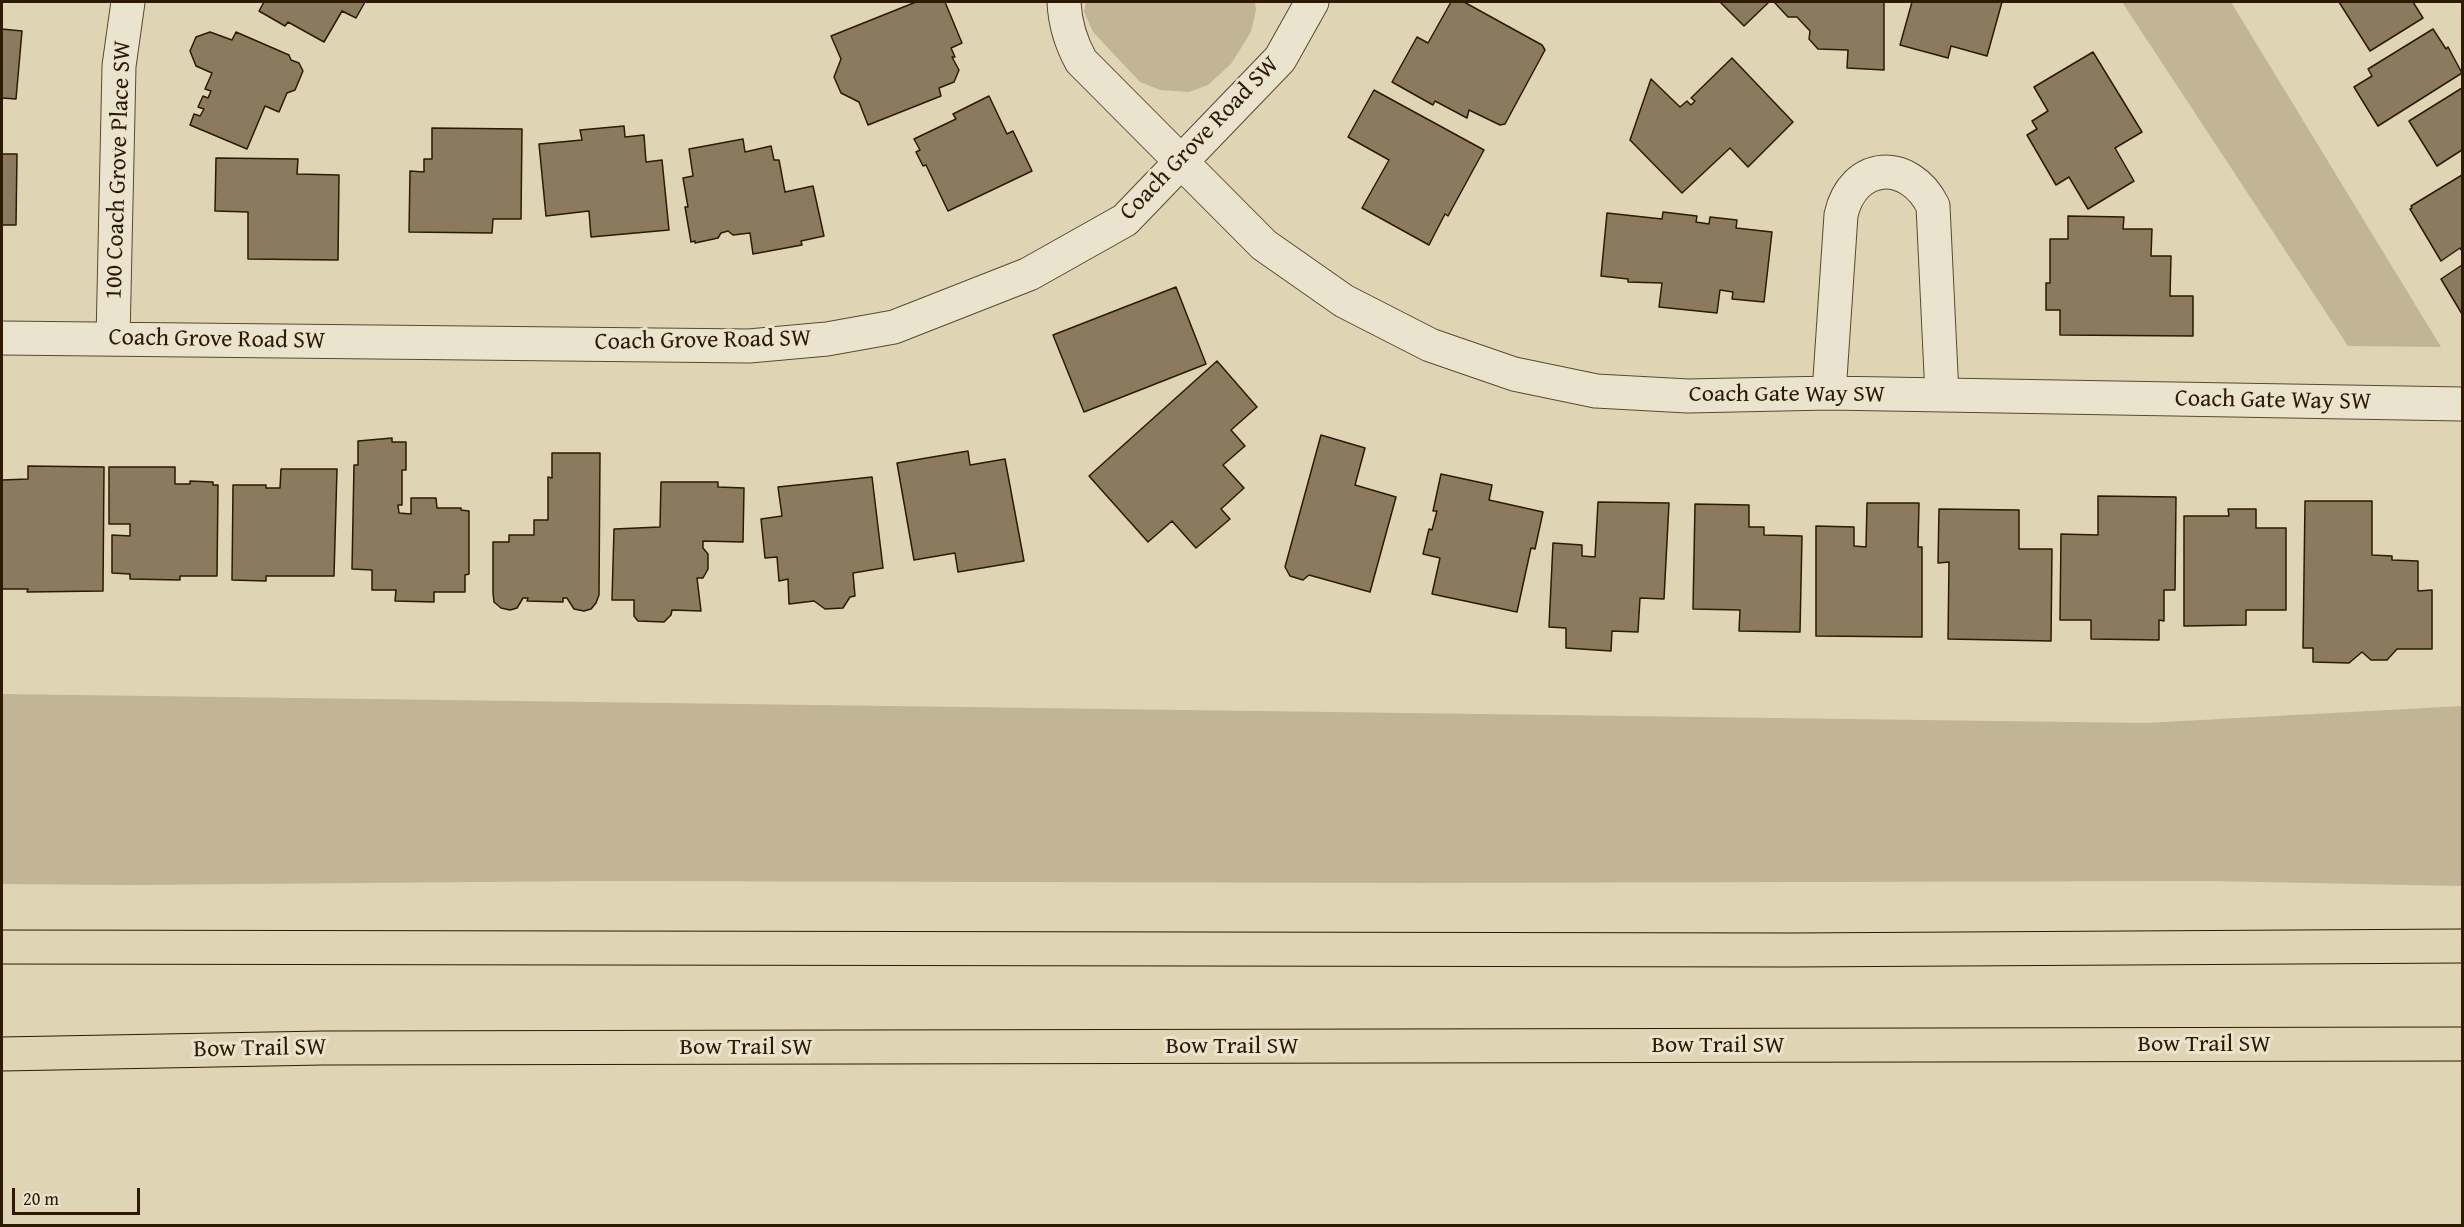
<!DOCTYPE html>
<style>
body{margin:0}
#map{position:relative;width:2464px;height:1227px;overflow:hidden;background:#dfd5b4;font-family:"Gentium Book Plus",serif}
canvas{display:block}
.frame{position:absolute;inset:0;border:3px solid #2e1a00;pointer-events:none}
.scale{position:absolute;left:12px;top:1188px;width:128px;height:27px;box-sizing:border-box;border:3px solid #2e1a00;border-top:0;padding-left:8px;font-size:18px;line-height:21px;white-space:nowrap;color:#2e1a00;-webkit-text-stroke:4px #eae4ce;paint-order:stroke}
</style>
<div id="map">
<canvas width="2464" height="1227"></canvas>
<div class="frame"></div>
<div class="scale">20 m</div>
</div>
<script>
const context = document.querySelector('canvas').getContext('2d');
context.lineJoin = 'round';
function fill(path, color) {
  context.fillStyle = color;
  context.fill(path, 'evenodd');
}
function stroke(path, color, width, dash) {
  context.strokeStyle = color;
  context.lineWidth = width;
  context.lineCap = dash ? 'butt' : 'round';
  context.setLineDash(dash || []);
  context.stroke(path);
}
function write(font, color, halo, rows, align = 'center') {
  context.font = font + ' "Gentium Book Plus",serif';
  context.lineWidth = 6;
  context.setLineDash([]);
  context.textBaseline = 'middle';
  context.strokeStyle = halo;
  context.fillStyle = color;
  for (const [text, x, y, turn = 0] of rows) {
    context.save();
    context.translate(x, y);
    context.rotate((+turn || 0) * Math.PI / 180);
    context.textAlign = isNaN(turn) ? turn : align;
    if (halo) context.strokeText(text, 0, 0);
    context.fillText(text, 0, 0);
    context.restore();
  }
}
fill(new Path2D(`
 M1086 2H1255L1256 10 1251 32 1231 64 1208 85 1189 92 1160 90 1140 82 1093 32 1084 12Z
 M2122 2H2231L2441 347 2348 346Z
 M2 694 2145 723 2462 706V886L2209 881 1421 883 599 881 132 885 2 884Z`), '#c1b595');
const building = new Path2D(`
 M264 2H365L356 18 342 11 324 42 288 22 285 26 259 11Z
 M916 2H945L962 43 951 48 955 57H952L959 70 954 82 939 88 941 96 868 125 859 102 841 93 834 77 841 59 831 36Z
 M1451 2H1464L1542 45 1545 50 1505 124 1500 125 1469 110 1467 118 1435 101 1433 105 1392 82 1417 37 1428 43Z
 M1720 2H1769L1744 26Z
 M1774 2H1884V70L1847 68 1848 50 1818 49 1809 39 1810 31 1797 17H1788Z
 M1912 2H2002L1987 56 1951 46 1948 58 1900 45Z
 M2339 2H2413L2423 18 2370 51Z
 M2 29 22 31 16 99 2 98Z
 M2433 29 2446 49 2448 47 2462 73 2378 126 2354 87 2372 76 2368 69Z
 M210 32 232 40 236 32 289 55 291 60 299 63 303 71 295 90 287 93 279 112 265 106 247 149 190 125 194 114 200 116 204 109 198 107 203 96 208 98 211 91 205 89 212 73 196 66 190 51 196 37Z
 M2093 52 2142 132 2115 148 2134 181 2088 209 2069 177 2056 185 2027 135 2037 129 2032 121 2048 111 2034 87Z
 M1732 58 1793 122 1748 167 1730 148 1682 193 1630 140 1651 79 1680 107 1687 101 1691 105 1695 101 1691 98Z
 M2462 88V150L2437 166 2409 121Z
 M1374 90 1484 150 1448 216 1445 214 1429 245 1362 208 1389 160 1348 137Z
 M989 96 1007 134 1013 131 1032 171 948 211 926 165 923 166 916 152 920 150 914 139 956 119 953 114Z
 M624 126 625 137 644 135 646 162 662 160 669 230 591 237 589 211 546 216 539 144 582 140 580 130Z
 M432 128 522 129 521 219H493L492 233 409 232 410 171 424 172V159H432Z
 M743 139 745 152 771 146 774 160H779L785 192 813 186 824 236 801 241 802 245 753 254 750 233 733 235 728 231 721 233 718 238 695 243V241L691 242 685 207H688L683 178 693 176 689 149Z
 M2 154H17L16 225H2Z
 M216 158 298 159 297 174 339 175 338 260 248 259V212L215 211Z
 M2462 175V251L2460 248 2441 261 2410 209 2412 208 2411 206Z
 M1663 212 1697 216 1696 222 1709 224 1710 217 1737 220 1736 228 1772 232 1764 302 1732 299 1733 292 1720 290 1717 313 1659 307 1662 283 1628 282V279L1601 276 1607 213 1662 219Z
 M2068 216 2124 217 2123 229H2152L2151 256H2171L2170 296H2193V336L2060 335V310H2046V283H2050V239H2068Z
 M2462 265V314L2441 279Z
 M1176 287 1206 364 1084 412 1053 335Z
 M1217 361 1257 407 1231 430 1245 446 1223 465 1244 488 1221 509 1230 519 1196 548 1172 521 1148 542 1089 476Z
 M1321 435 1365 448 1355 485 1396 497 1370 592 1309 575 1303 580 1290 576 1285 567Z
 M392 438V442H406V470H402V505H398L399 513 411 514V498H436L437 508H461V510L469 511V574L465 575V592H434V602L395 601 396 590H372V570L352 569 354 465H358V441Z
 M968 451 970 465 1005 459 1024 561 958 572 955 553 914 560 897 463Z
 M552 453H600L599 595 596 603 591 609 584 611 574 609 567 598H563V602L527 601 528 598H523L517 608 510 610 501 608 494 602 493 593V542H509V535H534V520H548V477L552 478Z
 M28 466 104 467 103 591 27 592 28 589H2V480L28 479Z
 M109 467H175V484H190V481L213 482V485H218L217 576H180V580L130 579V574L112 573V535L130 536V524H109Z
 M281 469H337L334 576H266V581L232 580 233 485H266V488H280Z
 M1441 474 1492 485 1489 500 1543 512 1535 549 1531 548 1517 612 1432 594 1440 558 1423 554 1429 529 1432 530 1437 511H1433Z
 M872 477 883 568 853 573 855 596 850 597 843 608 825 609 814 601 789 604 788 579 779 581 777 557 765 558 761 519 782 516 778 487Z
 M661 482H718V487L744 488 743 542 703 541V548L708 554V569L703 578H697L701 611 672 610 671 615 664 622 638 621 634 616V600H612L614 529 660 527Z
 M2098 496 2176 497 2175 590H2164V621L2159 620V640L2091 639V620H2060L2061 534 2098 535Z
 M2305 501H2372V555L2392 556V560L2418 561V591L2432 590V649H2397L2387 660H2371L2362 652 2349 663 2313 662V648H2303Z
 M1598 502 1669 503 1664 599 1640 598 1638 632 1612 631 1611 651 1566 648V628L1549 627 1553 543 1582 545V556L1595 557Z
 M1867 503H1919L1918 547H1922V637L1816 636V526L1854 527V546L1866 547Z
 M1695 504 1749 505V527H1764V535L1802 536 1800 632 1739 631 1740 610 1693 609Z
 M1939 509 2019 510V549H2052L2051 641 1948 639 1949 562 1938 563Z
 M2228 509H2256V528H2286V610H2246V625L2184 626V516H2229Z`);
fill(building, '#8a7b5e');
stroke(building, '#2e1a00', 1.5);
const minor = new Path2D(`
 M1064 2C1065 24 1070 41 1081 61L1264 245 1344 301 1430 345 1514 374 1596 391 1688 396 1829 393 2462 404
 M2 338 749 346 827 339 894 327 1029 274 1125 220 1280 59 1312 2
 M113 339 119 66 128 2
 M1829 393 1841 215C1853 161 1909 158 1933 206L1942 395`);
const major = new Path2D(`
 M2 947 1792 950 2462 946
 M2 1054 323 1048 2462 1044`);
stroke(minor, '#5a492d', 35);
stroke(major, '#2e1a00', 35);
stroke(minor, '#eae4ce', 33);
stroke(major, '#dfd5b4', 33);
write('24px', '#2e1a00', '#eae4ce', [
 ["Coach Grove Road SW",1200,139,-46],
 ["100 Coach Grove Place SW",119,170,-88],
 ["Coach Grove Road SW",217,340,1],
 ["Coach Grove Road SW",703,341,-1],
 ["Coach Gate Way SW",1787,395],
 ["Coach Gate Way SW",2273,401,1],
 ["Bow Trail SW",2204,1045],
 ["Bow Trail SW",1718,1046],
 ["Bow Trail SW",1232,1047],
 ["Bow Trail SW",746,1048],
 ["Bow Trail SW",260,1049,-1]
]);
</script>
